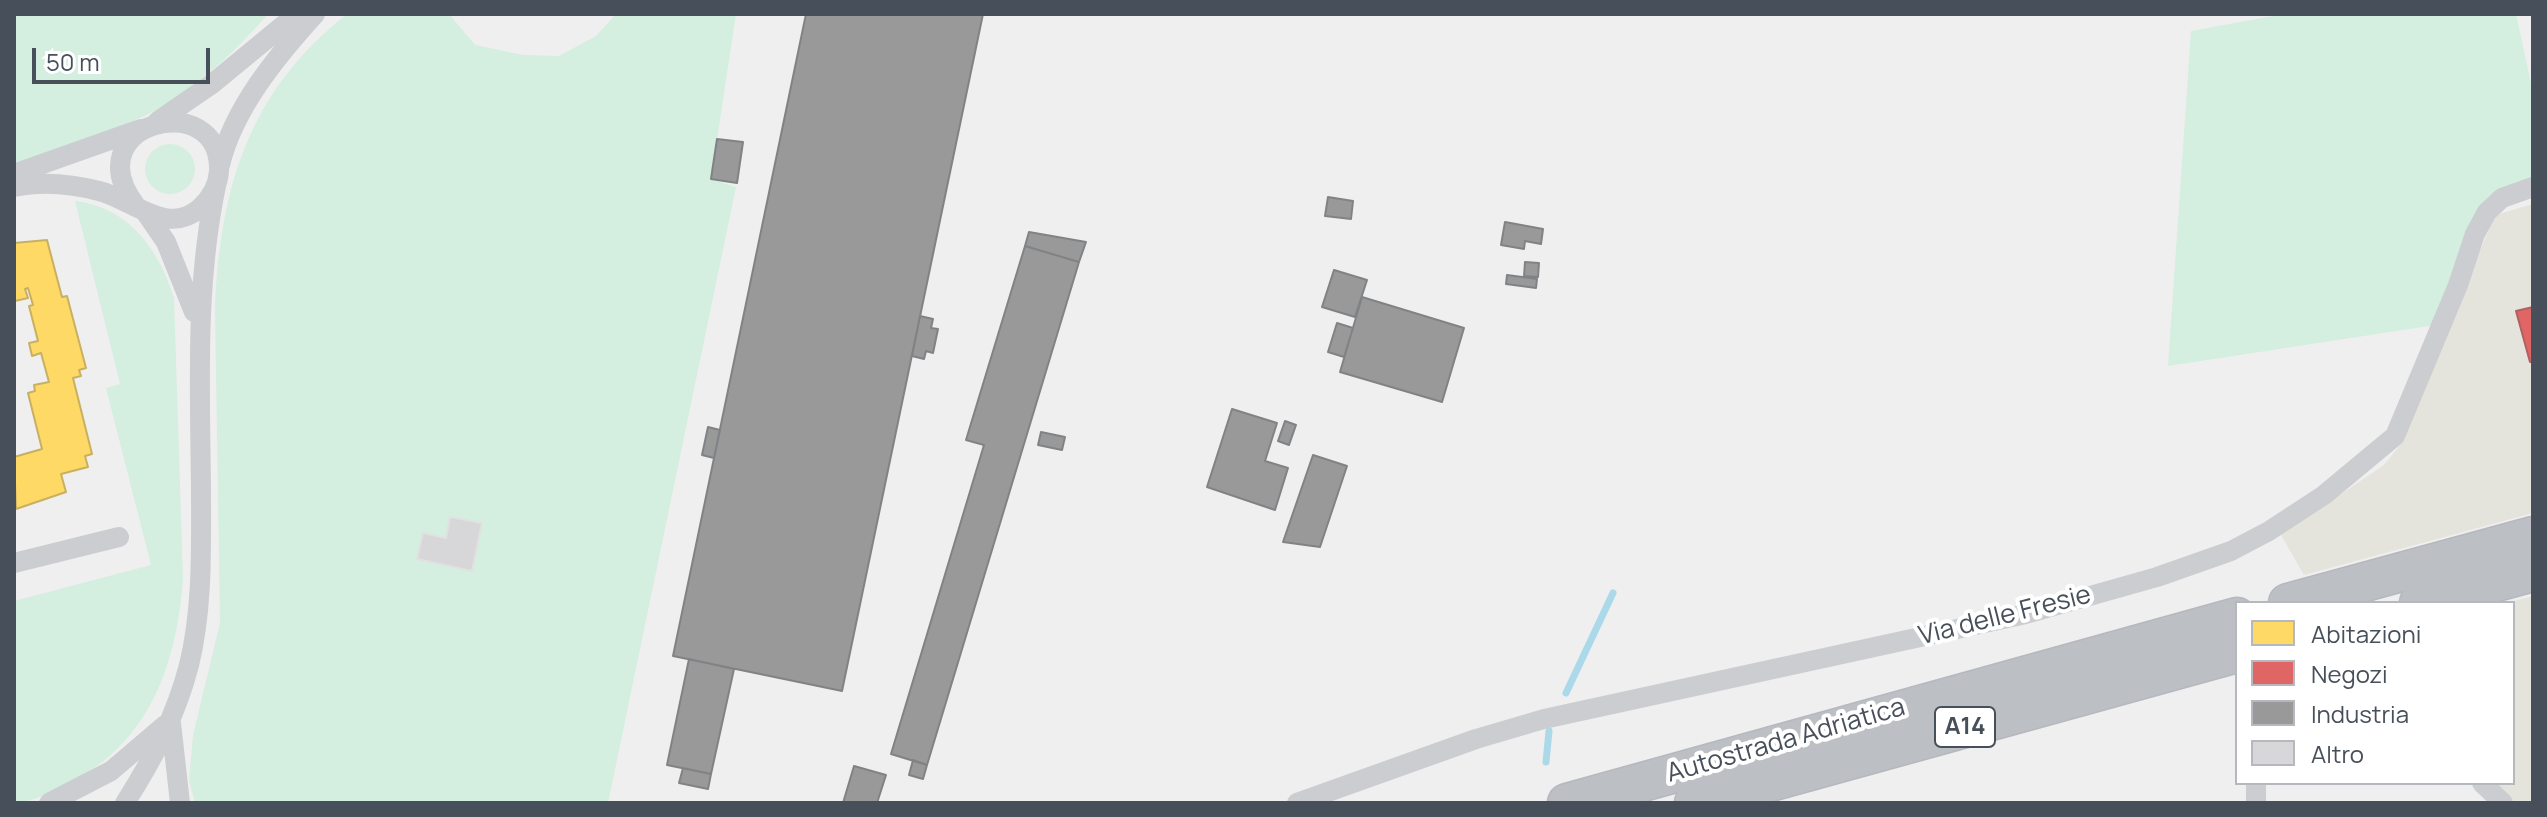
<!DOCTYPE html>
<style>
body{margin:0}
#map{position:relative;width:2547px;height:817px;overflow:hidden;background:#f0efef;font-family:Manrope,sans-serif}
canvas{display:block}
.frame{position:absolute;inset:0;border:16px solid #47505a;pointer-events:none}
.legend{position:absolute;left:2235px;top:601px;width:280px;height:184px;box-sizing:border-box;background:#fff;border:2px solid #b5b9bd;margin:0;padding:10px 14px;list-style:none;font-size:24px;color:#47505a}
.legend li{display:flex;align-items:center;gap:16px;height:40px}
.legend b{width:40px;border:2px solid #b5b9bd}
.scale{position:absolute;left:32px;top:48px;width:178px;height:36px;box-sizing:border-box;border:4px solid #47505a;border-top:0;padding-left:10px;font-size:24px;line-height:28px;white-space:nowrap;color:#47505a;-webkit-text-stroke:6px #fff;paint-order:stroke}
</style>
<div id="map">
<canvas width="2547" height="817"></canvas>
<div class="frame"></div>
<ul class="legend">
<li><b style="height:22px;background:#ffd966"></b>Abitazioni</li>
<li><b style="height:22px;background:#e06666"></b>Negozi</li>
<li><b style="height:22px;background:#999"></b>Industria</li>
<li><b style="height:22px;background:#d7d7d9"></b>Altro</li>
</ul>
<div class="scale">50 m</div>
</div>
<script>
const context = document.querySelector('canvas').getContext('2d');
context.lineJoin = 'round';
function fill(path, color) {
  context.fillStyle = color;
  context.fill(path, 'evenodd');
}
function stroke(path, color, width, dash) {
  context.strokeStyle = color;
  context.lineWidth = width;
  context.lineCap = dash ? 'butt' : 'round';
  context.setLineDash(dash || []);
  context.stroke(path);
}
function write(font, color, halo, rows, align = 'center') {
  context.font = font + ' Manrope,sans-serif';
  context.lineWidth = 8;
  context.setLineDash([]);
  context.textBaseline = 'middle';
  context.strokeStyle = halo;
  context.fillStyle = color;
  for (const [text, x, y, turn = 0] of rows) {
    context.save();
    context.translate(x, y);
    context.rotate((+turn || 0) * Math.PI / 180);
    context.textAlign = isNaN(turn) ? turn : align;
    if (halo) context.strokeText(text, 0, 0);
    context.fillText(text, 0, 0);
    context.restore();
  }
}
fill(new Path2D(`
 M2533 204V513L2304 575 2281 535 2384 465 2401 444 2492 222 2499 214Z
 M2533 596V803H2515L2494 783H2513V603H2506Z`), '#e4e3dc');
fill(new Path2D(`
 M14 14H268C233 54 189 96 140 118 99 136 56 150 14 167Z
 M347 14H449L475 45 523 55 559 56 596 36 616 14H736L711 179 736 187 608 803H195L189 781 193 735 220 623 215 308C220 187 249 91 347 14Z
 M2284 14H2516L2533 93V187L2502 198 2442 324 2168 366 2191 31Z
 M145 169a25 25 0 1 1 50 0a25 25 0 1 1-50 0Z
 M75 201C129 207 159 250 174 298L183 578C177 662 151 741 71 782 53 791 35 802 14 803V601L151 565 106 388 120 384Z`), '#d4eee0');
const homes = new Path2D(`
 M47 240 62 297 67 296 86 368 79 370 81 376 73 378 92 454 85 456 88 467 61 474 66 492 16 509 14 457 42 449 28 393 35 391 34 385 49 382 41 353 32 356 29 343 38 341 29 306 33 305 28 288 25 289 28 298 15 301 14 243Z`);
fill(homes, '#ffd966');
stroke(homes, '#c8b062', 2);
const shops = new Path2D(`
 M2533 307V361L2530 362 2516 311Z`);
fill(shops, '#e06666');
stroke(shops, '#b25f62', 2);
const industry = new Path2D(`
 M806 14H983L842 691 673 656Z
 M717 139 743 142 737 183 711 179Z
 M1328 197 1353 201 1351 219 1325 216Z
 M1505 222 1543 229 1541 244 1525 241 1524 249 1501 245Z
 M1029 232 1086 242 1079 262 1025 246Z
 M1025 246 1079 262 927 765 891 754 984 445 966 440Z
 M1525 262 1539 263 1538 277 1524 276Z
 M1334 270 1367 280 1355 317 1322 307Z
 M1507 275 1537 279 1536 288 1506 284Z
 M1362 297 1464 328 1442 402 1340 372Z
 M920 316 933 319 931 328 938 329 933 353 926 351 924 359 912 356Z
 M1337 323 1353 328 1344 357 1328 352Z
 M1232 409 1277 423 1265 461 1288 468 1275 510 1207 487Z
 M1285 421 1296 425 1289 445 1278 441Z
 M708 427 720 430 714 458 702 455Z
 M1041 432 1065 437 1062 450 1038 445Z
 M1313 455 1347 466 1320 547 1283 542Z
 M689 659 734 669 711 774 667 765Z
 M913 760 927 765 923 779 909 775Z
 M854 766 886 775 877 803H843Z
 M683 768 711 774 708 789 679 783Z`);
fill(industry, '#999');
stroke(industry, '#808386', 2);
stroke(new Path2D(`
 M1566 693 1613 593
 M1546 762 1549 731`), '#abd9ea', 7);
const building = new Path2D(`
 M450 517 482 523 472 571 417 559 423 533 446 538Z`);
fill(building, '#d7d7d9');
stroke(building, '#e1e1e2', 2);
const motorway = new Path2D(`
 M2288 603 2533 536
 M2419 603 2533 572
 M1567 803 2237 617
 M1694 803 2237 653`);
stroke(motorway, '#b5b8be', 41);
stroke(new Path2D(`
 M158 121 212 84 297 14
 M220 165C233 109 277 56 315 14
 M14 174 141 129
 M14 187C42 181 72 184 99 191 132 199 167 237 200 208 211 198 218 186 219 171 222 86 72 122 136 206
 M146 213 166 242 194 312
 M14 563 119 537
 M171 723 180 803
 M2482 783 2503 803
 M49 803 111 771 165 725
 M125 803C153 759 176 716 189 665 203 608 201 548 201 489 200 387 195 286 216 186
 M1297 803 1476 739 1544 719 2026 614 2157 577 2231 551 2269 531 2324 495 2395 436 2458 285 2475 234 2487 212 2502 198 2533 187
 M2256 803V783`), '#cbcdd0', 20);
stroke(motorway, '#bcbfc4', 38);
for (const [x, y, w] of [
 [1965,727,60]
]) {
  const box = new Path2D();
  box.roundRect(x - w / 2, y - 20, w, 40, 6);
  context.fillStyle = '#fff';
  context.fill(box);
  stroke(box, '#47505a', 2);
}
write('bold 24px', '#47505a', null, [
 ["A14",1965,727]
]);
write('26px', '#47505a', '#fff', [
 ["Via delle Fresie",2005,616,-14],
 ["Autostrada Adriatica",1786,741,-16]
]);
</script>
